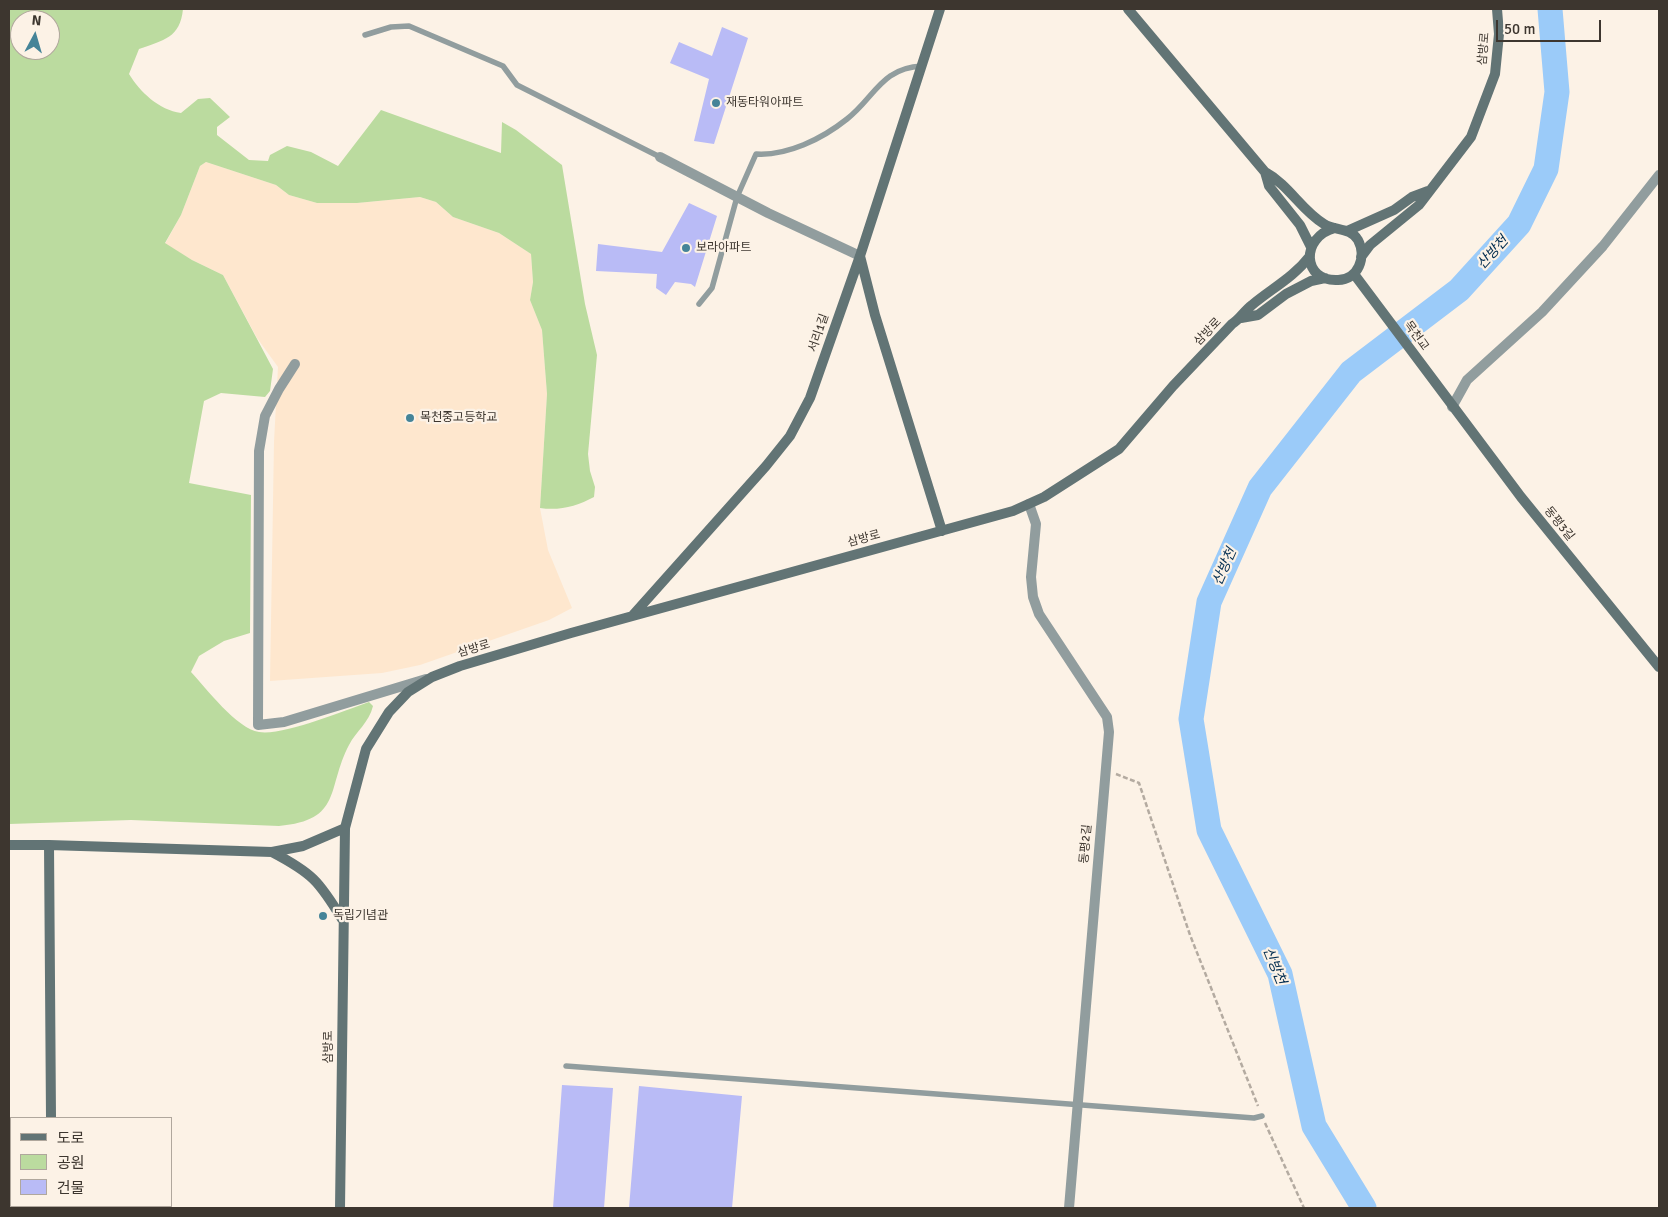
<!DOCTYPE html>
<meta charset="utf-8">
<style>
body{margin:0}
#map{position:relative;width:1668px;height:1217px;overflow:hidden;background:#fcf2e6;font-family:Signika,"Noto Sans KR",sans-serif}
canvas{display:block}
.frame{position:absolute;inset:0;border:10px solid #3d362f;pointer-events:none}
.legend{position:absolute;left:10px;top:1117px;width:162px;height:90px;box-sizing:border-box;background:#fcf2e6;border:1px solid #b0a79d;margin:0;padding:6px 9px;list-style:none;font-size:15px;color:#3d362f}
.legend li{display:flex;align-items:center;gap:10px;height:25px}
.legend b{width:25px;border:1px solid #b0a79d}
.north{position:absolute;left:10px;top:10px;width:50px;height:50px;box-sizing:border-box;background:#fcf2e6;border:1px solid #b0a79d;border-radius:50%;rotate:6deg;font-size:14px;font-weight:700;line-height:20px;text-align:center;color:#3d362f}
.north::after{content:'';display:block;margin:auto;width:18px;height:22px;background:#458498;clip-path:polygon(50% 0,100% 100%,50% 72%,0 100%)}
.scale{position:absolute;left:1496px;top:20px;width:105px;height:22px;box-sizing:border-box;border:2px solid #3d362f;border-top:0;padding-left:6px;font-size:15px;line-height:18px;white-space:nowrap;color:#3d362f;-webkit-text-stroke:4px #fcf2e6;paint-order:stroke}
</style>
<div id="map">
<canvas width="1668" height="1217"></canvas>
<div class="frame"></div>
<ul class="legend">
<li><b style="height:6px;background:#627475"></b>도로</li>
<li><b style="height:14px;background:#bbdb9f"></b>공원</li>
<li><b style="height:14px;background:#b9bbf6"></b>건물</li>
</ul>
<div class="north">N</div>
<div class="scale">50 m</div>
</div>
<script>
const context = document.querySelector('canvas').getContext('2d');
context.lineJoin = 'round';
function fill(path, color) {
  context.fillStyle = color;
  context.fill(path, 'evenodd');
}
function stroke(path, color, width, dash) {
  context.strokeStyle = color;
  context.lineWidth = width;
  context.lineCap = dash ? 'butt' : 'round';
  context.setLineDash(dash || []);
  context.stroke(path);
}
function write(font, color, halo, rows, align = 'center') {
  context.font = font + ' Signika,"Noto Sans KR",sans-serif';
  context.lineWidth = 4.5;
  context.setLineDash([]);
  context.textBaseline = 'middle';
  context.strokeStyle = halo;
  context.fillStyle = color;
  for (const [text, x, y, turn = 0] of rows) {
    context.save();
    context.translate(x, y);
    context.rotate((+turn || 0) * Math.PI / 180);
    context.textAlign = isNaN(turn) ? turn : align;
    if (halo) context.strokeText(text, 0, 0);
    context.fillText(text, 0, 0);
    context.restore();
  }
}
fill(new Path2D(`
 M206 162 276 185 289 195 317 203H357L420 197 436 202 453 217 499 233 531 254 533 282 530 300 542 330 547 394 540 508 548 550 572 608 549 620 420 665 382 673 270 681 274 442 278 367 257 338 223 275 192 260 165 244 181 215 200 166Z`), '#fee7ce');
fill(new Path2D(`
 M9 9H183C180 38 164 40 139 49L129 74C140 92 159 110 181 113L198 99 210 98 230 117 217 127V135L249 160 268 161 270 155 287 146 311 152 338 166 381 110 501 153 502 122 516 130 562 165 585 304 597 355 588 454 590 471 595 487 594 497C577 506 560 511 540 508L547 394 542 330 530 300 533 282 531 254 499 233 453 217 436 202 420 197 357 203H317L289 195 276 185 206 162 200 166 181 215 165 243 192 260 223 275 273 369 270 391 265 397 221 393 204 401 189 483 251 495 250 633 224 641 199 656 191 672C206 688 237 729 259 732 283 736 343 711 369 702L373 706C369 723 356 731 349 745 326 789 343 820 279 826L131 820 9 824ZM20 20H50V50H20Z`), '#bbdb9f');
stroke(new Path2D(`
 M1364 1208 1314 1126 1280 974 1209 830 1191 719 1209 602 1260 488 1351 372 1459 290 1519 224 1546 169 1557 92 1550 9`), '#9bcbf9', 25);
fill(new Path2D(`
 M722 27 748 38 714 144 694 141 709 79 670 63 679 42 712 56Z
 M689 203 717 216 695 287 691 284 675 282 666 295 656 288 657 274 596 271 598 244 662 252Z
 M562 1085 613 1088 604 1208H553Z
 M639 1086 742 1096 732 1208H629Z`), '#b9bbf6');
stroke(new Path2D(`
 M1116 774 1139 783 1190 935 1258 1106
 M1265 1123 1304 1208`), '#b4aba1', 2.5, [5, 2.5]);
stroke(new Path2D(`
 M365 35 391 27 409 26 503 66 517 85 660 157
 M699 304 712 288 737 197 756 154C787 156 822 139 847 119 875 97 881 68 922 66
 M566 1066 1254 1118 1262 1116`), '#919d9e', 5.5);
stroke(new Path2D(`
 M660 157 768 213 860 256
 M295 364 279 389 265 416 259 451 258 725 284 722 426 679
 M1452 407 1467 380 1542 312 1603 246 1659 175
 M1029 504 1036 524 1031 577 1033 597 1039 614 1107 717 1109 732 1069 1208`), '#919d9e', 10);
stroke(new Path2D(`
 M1128 9 1265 172C1289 185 1301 210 1324 224 1335 231 1350 227 1358 240 1367 257 1358 280 1338 280 1302 282 1300 237 1335 228
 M1265 172 1269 186 1300 225 1311 247
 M1347 231 1394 210 1412 197 1428 191
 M860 256 875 315 942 531
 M1361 257 1370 245 1419 205 1471 137 1495 74 1499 34 1497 9
 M1354 274 1521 497 1659 667
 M1241 318 1258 315 1286 294 1311 281 1325 278
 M633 615 766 466 790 436 810 398 860 256 940 9
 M9 845H49
 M272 852 303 846 345 828
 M51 1118 49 845 272 852C312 873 319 881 342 919
 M51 1206V1208
 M340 1208 345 828 366 749 389 712 408 692 432 677 460 666 571 633 1013 511 1044 497 1119 449 1173 386 1232 324C1240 319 1244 311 1252 305 1271 289 1294 277 1310 256`), '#627475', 10);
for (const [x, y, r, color] of [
 [716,103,5,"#458498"],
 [686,248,5,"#458498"],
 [410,418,5,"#458498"],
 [323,916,5,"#458498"]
]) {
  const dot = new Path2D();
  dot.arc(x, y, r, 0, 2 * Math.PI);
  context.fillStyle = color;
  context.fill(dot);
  stroke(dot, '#fcf2e6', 2);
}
write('12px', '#3d362f', '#fcf2e6', [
 ["삼방로",1484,49,-85],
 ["삼방로",1208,332,-46],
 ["서리1길",819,333,-71],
 ["목천교",1416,336,54],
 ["동평3길",1559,524,51],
 ["삼방로",864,539,-15],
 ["삼방로",474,649,-17],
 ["동평2길",1086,844,-85],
 ["삼방로",329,1047,-90]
]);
write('12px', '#3d362f', '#fcf2e6', [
 ["재동타워아파트",726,103],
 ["보라아파트",696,248],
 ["목천중고등학교",420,418],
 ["독립기념관",333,916]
], 'left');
write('italic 14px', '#002c50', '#fcf2e6', [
 ["산방천",1493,253,-48],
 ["산방천",1225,567,-66],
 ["산방천",1274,966,68]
]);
</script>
